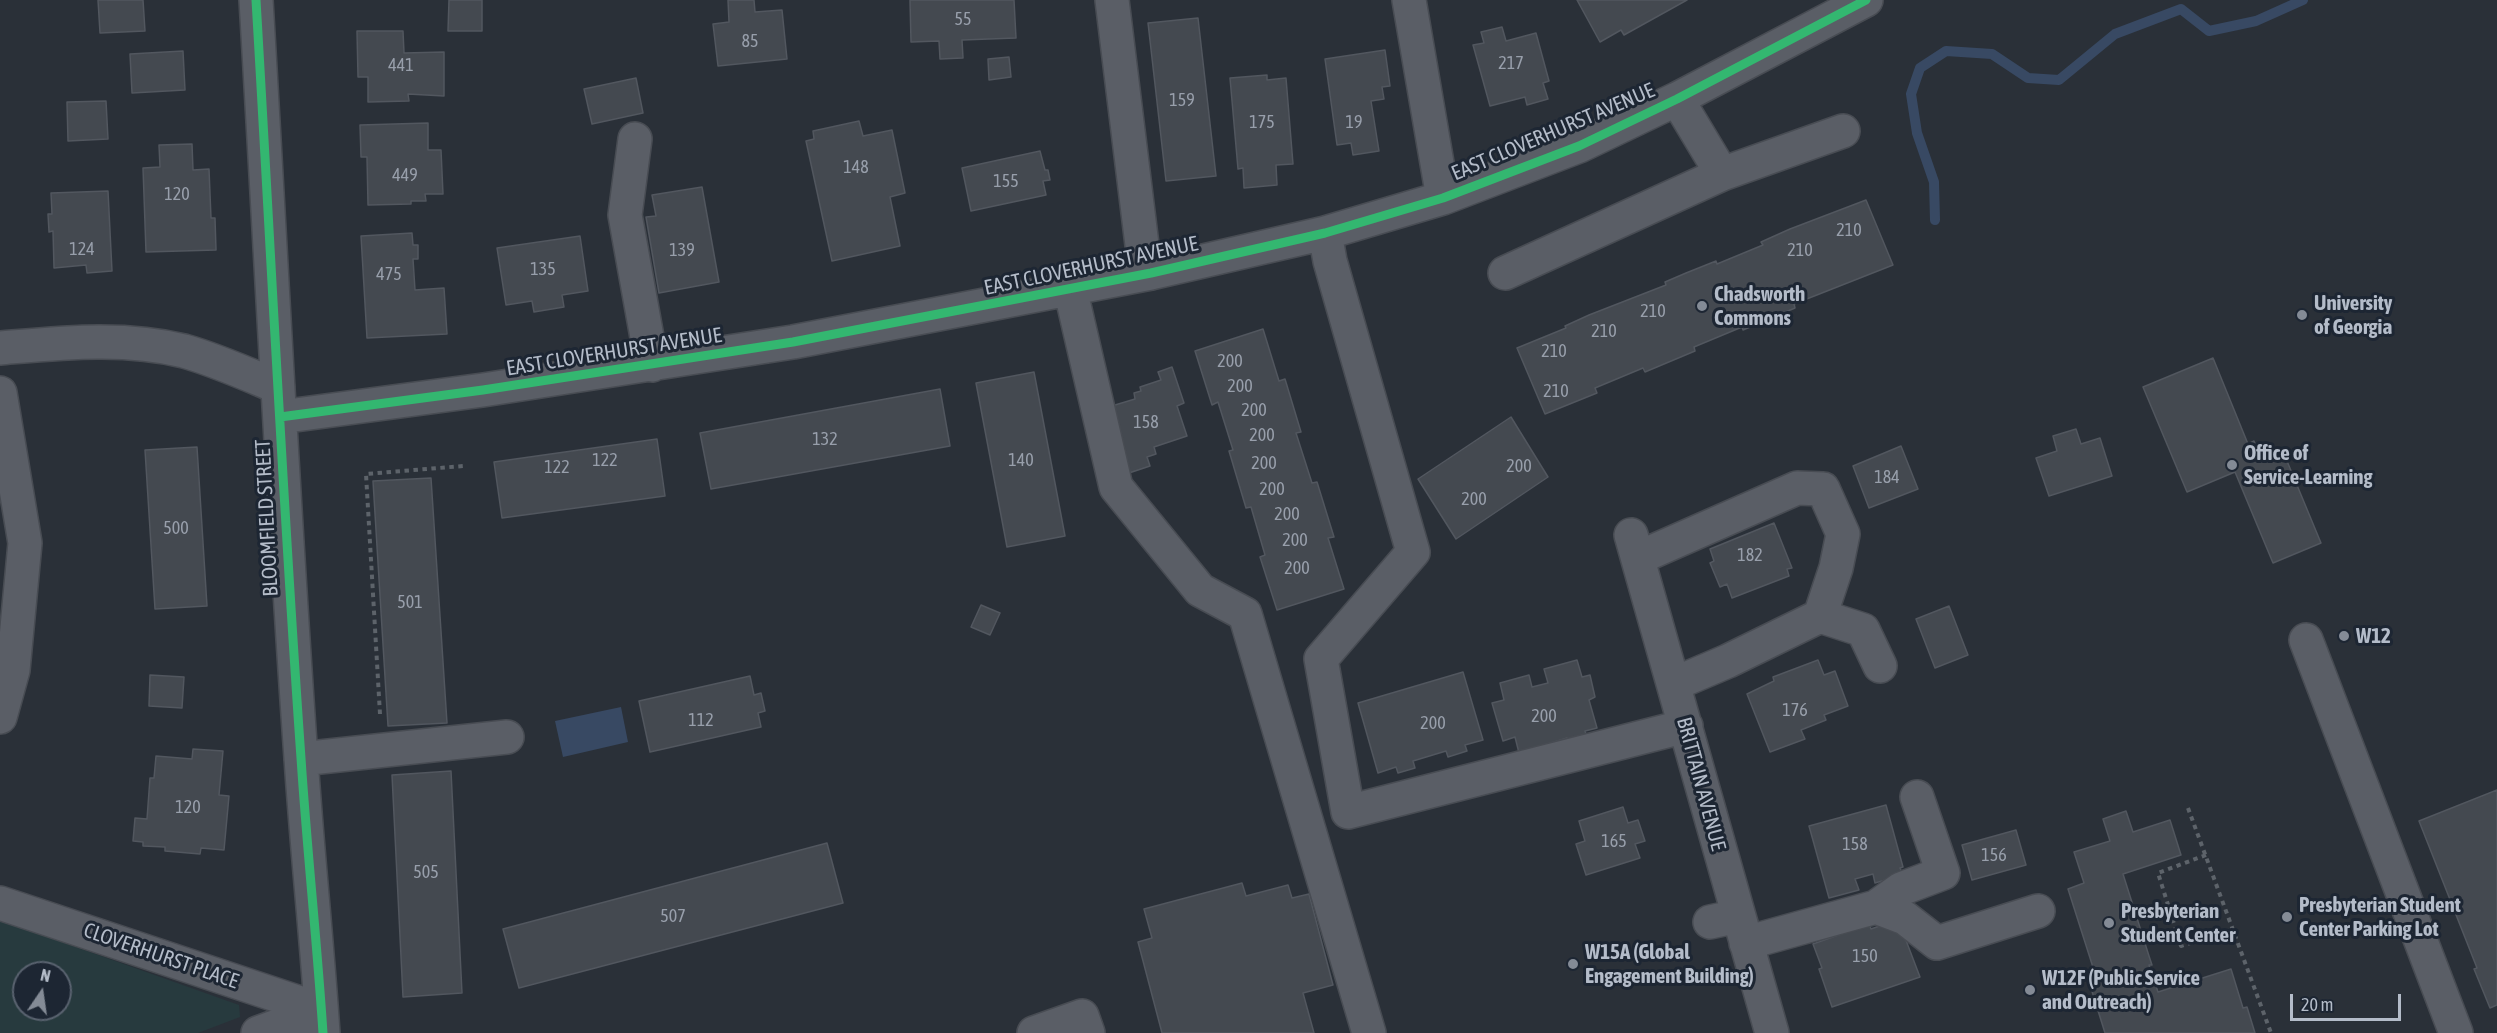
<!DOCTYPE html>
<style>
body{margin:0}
#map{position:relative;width:2497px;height:1033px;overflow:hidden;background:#2a3038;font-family:"Asap Condensed",sans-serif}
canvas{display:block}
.north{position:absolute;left:12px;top:961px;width:60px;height:60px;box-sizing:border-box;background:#1d2633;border:2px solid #59626f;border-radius:50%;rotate:13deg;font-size:16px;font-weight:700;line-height:24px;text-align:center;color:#b4bcc9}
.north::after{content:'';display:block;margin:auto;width:21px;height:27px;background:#848b96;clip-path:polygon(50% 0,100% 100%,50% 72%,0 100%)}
.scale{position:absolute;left:2290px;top:994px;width:111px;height:27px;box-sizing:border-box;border:3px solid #b4bcc9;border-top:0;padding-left:8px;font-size:18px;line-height:21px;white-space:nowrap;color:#b4bcc9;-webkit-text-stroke:4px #1d2633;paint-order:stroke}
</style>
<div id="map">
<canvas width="2497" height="1033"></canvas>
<div class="north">N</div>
<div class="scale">20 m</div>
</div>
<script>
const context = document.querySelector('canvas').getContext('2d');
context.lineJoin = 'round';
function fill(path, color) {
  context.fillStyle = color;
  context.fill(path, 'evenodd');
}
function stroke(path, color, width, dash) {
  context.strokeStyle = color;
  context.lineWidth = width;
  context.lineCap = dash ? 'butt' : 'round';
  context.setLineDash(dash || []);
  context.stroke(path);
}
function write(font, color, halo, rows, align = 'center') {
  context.font = font + ' "Asap Condensed",sans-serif';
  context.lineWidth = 6;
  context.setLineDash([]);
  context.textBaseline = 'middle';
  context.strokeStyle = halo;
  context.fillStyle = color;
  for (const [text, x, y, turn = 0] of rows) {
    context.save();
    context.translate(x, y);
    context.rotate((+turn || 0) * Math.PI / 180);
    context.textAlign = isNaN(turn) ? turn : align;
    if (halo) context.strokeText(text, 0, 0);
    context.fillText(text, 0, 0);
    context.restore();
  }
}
fill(new Path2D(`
 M0 920 239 1005 240 1017 198 1033H0ZM24 973H60V1009H24Z`), '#273a3e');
fill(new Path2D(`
 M621 707 628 742 563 757 555 721Z`), '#384963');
stroke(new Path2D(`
 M1935 220 1934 182 1917 133 1911 94 1920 68 1946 51 1992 54 2028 78 2059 80 2115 34 2181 9 2209 31 2256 21 2303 0`), '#384963', 10);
const building = new Path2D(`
 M98 0H143L145 31 100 33Z
 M449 0H482V31H448Z
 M728 0H754L755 12 782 10 787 59 718 66 713 24 729 22Z
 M910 0H1014L1016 38 962 40 963 58 940 59 939 41 911 42Z
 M1577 0H1687L1624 35 1621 30 1600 42Z
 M1198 18 1216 176 1166 181 1148 23Z
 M1502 27 1506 41 1536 33 1549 81 1543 83 1548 99 1527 105 1525 97 1490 106 1473 45 1484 43 1481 32Z
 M357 31H403L404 53 444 52V96L408 94 409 101 368 102V77H358Z
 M1385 50 1390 86 1382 87 1384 99 1371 101 1379 151 1353 155 1351 143 1337 145 1325 59Z
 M183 51 185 90 132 93 130 54Z
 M1009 57 1011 77 989 80 988 59Z
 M1267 75V80L1286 78 1293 164 1276 165 1277 185 1244 188 1243 168 1238 169 1230 78Z
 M636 78 643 113 592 124 584 89Z
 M106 101 108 139 68 141 67 102Z
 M859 121 863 136 892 130 905 193 890 197 900 246 832 261 806 141 814 139 813 131Z
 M428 123V150H441L443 194H425L426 201H411V204L368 205 367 157H361L360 125Z
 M192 144 193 170 209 169 211 218H215L216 250 146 252 143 168 160 167 159 145Z
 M1040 151 1045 170H1048L1050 180 1043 181 1046 195 971 211 962 168Z
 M702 187 719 282 659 293 646 217 656 216 652 195Z
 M108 191 112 271 87 273 86 265 54 268 53 231 49 232 48 214H52L51 193Z
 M1866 200 1893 265 1794 304 1795 308 1743 330 1742 327 1694 347 1695 351 1645 372 1643 368 1595 388 1597 393 1545 414 1517 348 1566 328 1565 326 1589 315 1666 285 1665 282 1686 273 1716 261 1717 264 1763 245 1761 242 1790 229Z
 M412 233 413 245H418V259H413L415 290 444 288 447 334 367 338 361 236Z
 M580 236 588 291 562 295 564 307 534 312 532 301 506 305 497 248Z
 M1263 329 1279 381 1285 379 1301 432 1296 433 1312 483 1317 482 1334 537 1328 538 1344 589 1277 610 1260 557 1265 555 1251 507 1246 508 1229 451 1233 450 1218 402 1212 405 1195 351Z
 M2213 358 2248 444 2254 441 2261 458 2282 449 2321 543 2273 563 2235 472 2187 492 2143 387Z
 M1172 367 1184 403 1177 406 1187 436 1154 447 1156 454 1147 457 1150 466 1126 474 1105 408 1135 399 1134 393 1141 391 1140 387 1161 380 1158 372Z
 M1034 372 1065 536 1007 547 976 383Z
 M940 389 950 446 711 489 700 433Z
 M1511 417 1548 477 1456 539 1418 479Z
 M2076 429 2081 444 2100 438 2112 476 2049 496 2036 458 2057 451 2053 436Z
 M657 439 665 496 502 518 494 462Z
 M1901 446 1918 489 1869 508 1853 466Z
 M197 447 207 606 155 609 145 450Z
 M431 478 447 723 388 726 373 481Z
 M1774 523 1792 568 1787 569 1789 576 1732 598 1727 584 1720 587 1710 563 1714 561 1710 549Z
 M981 605 1000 613 990 635 971 627Z
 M1949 606 1968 655 1935 668 1916 619Z
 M1577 660 1582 677 1590 675 1595 697 1589 700 1597 728 1585 731 1587 737 1568 742 1567 738 1519 753 1515 737 1503 741 1492 703 1504 700 1500 683 1529 675 1532 687 1548 683 1544 669Z
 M1818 660 1824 675 1835 671 1848 706 1824 715 1826 720 1801 730 1805 739 1770 752 1747 694 1774 681 1773 677Z
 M1463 672 1483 740 1465 745 1467 751 1448 757 1446 751 1413 761 1415 768 1398 773 1396 767 1378 773 1358 703Z
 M150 675 184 677 182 708 149 706Z
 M750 676 754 695 761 693 765 711 758 713 761 727 650 752 639 701Z
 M193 749 223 751 219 795 229 796 224 850 201 848 200 854 165 851V847L143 846V842L133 841 135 818 147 819 150 778H154L156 756 192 759Z
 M451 771 462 993 403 997 392 775Z
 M2497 790V1005L2490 1008 2474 969 2477 968 2419 821Z
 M1886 805 1903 867 1900 868 1903 875 1875 883 1873 874 1855 879 1859 890 1829 898 1809 826Z
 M1623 807 1628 823 1638 820 1645 841 1635 844 1640 858 1586 875 1576 844 1585 841 1579 821Z
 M2126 811 2133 832 2170 820 2181 855 2123 874 2149 956 2152 965H2149L2158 992 2231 969 2243 1008 2247 1007 2255 1033H2105L2090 985 2098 983 2068 889 2084 883 2074 852 2110 841 2103 819Z
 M2016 830 2026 865 1972 880 1962 845Z
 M827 843 843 903 519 988 503 929Z
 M1242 883 1246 896 1288 885 1292 898 1309 894 1333 985 1303 993 1314 1033H1162L1138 942 1152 938 1144 909Z
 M1899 922 1920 977 1832 1007 1819 969 1822 968 1813 944 1869 924 1871 929 1888 923Z`);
fill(building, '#444950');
stroke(building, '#52575f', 1.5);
const minor = new Path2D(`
 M256 0C271 253 283 506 301 758 307 850 317 941 323 1033
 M1112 0 1142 245 1151 273
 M1409 0 1443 198
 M635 139 625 215 652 365
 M1722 174 1843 131
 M1325 233 1330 261 1413 552 1321 659 1348 812 1686 726
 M1505 273 1722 174 1677 99
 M1070 288 1116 487 1200 590 1245 614 1369 1033
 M0 348C60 343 124 336 184 351 216 360 247 374 278 387
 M0 393 25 543 13 670 0 717
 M280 417 483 390 793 342 1151 273 1325 233 1443 198 1579 146 1677 99 1866 0
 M1631 535 1772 1033
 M1638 558 1797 488 1823 489 1843 534 1836 568 1820 616
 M2306 640 2456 1033
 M1674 684 1728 661 1820 616 1863 630 1880 666
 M301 759 507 737
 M0 903 321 1010
 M1876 907 1901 889 1943 873 1917 797
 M1710 922 1738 916
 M1746 943 1876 907 1905 918 1937 943 2038 911
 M258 1033 321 1010
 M1034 1033 1082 1016 1088 1033`);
stroke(minor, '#484c53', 36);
stroke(new Path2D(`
 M380 714 366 474 463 466
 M2188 808 2271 1033
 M2206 855 2158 873 2181 946 2233 929`), '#5d636a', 4, [4.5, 4.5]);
stroke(minor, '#5a5e66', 33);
stroke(new Path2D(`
 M256 0C271 253 283 506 301 758 307 850 317 941 323 1033
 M280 417 483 390 793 342 1151 273 1325 233 1443 198 1579 146 1677 99 1866 0`), '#33b770', 9);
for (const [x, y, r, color] of [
 [1702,306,6,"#848b96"],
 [2302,315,6,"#848b96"],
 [2232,465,6,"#848b96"],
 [2344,636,6,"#848b96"],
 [2287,917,6,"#848b96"],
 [2109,923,6,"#848b96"],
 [1573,964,6,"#848b96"],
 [2030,990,6,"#848b96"]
]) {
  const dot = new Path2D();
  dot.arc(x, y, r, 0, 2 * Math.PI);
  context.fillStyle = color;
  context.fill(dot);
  stroke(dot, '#1d2633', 2);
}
write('18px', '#989fab', null, [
 ["55",963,19],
 ["85",750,41],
 ["217",1511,63],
 ["441",401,65],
 ["159",1182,100],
 ["175",1262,122],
 ["19",1354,122],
 ["148",856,167],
 ["449",405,175],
 ["155",1006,181],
 ["120",177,194],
 ["210",1849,230],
 ["124",82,249],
 ["139",682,250],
 ["210",1800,250],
 ["135",543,269],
 ["475",389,274],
 ["210",1653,311],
 ["210",1604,331],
 ["210",1554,351],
 ["200",1230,361],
 ["200",1240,386],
 ["210",1556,391],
 ["200",1254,410],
 ["158",1146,422],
 ["200",1262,435],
 ["132",825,439],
 ["122",605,460],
 ["140",1021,460],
 ["200",1264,463],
 ["200",1519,466],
 ["122",557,467],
 ["184",1887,477],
 ["200",1272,489],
 ["200",1474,499],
 ["200",1287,514],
 ["500",176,528],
 ["200",1295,540],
 ["182",1750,555],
 ["200",1297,568],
 ["501",410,602],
 ["176",1795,710],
 ["200",1544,716],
 ["112",701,720],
 ["200",1433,723],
 ["120",188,807],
 ["165",1614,841],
 ["158",1855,844],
 ["156",1994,855],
 ["505",426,872],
 ["507",673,916],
 ["150",1865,956]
]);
write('21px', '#b4bcc9', '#1d2633', [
 ["EAST CLOVERHURST AVENUE",1553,132,-23],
 ["EAST CLOVERHURST AVENUE",1091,266,-12],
 ["EAST CLOVERHURST AVENUE",614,352,-9],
 ["BLOOMFIELD STREET",267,518,-93],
 ["BRITTAIN AVENUE",1701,784,75],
 ["CLOVERHURST PLACE",161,956,19]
]);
write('bold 21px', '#b4bcc9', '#1d2633', [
 ["Chadsworth",1714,294],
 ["Commons",1714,318],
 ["University",2314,303],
 ["of Georgia",2314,327],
 ["Office of",2244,453],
 ["Service-Learning",2244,477],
 ["W12",2356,636],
 ["Presbyterian Student",2299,905],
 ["Center Parking Lot",2299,929],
 ["Presbyterian",2121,911],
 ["Student Center",2121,935],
 ["W15A (Global",1585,952],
 ["Engagement Building)",1585,976],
 ["W12F (Public Service",2042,978],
 ["and Outreach)",2042,1002]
], 'left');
</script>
